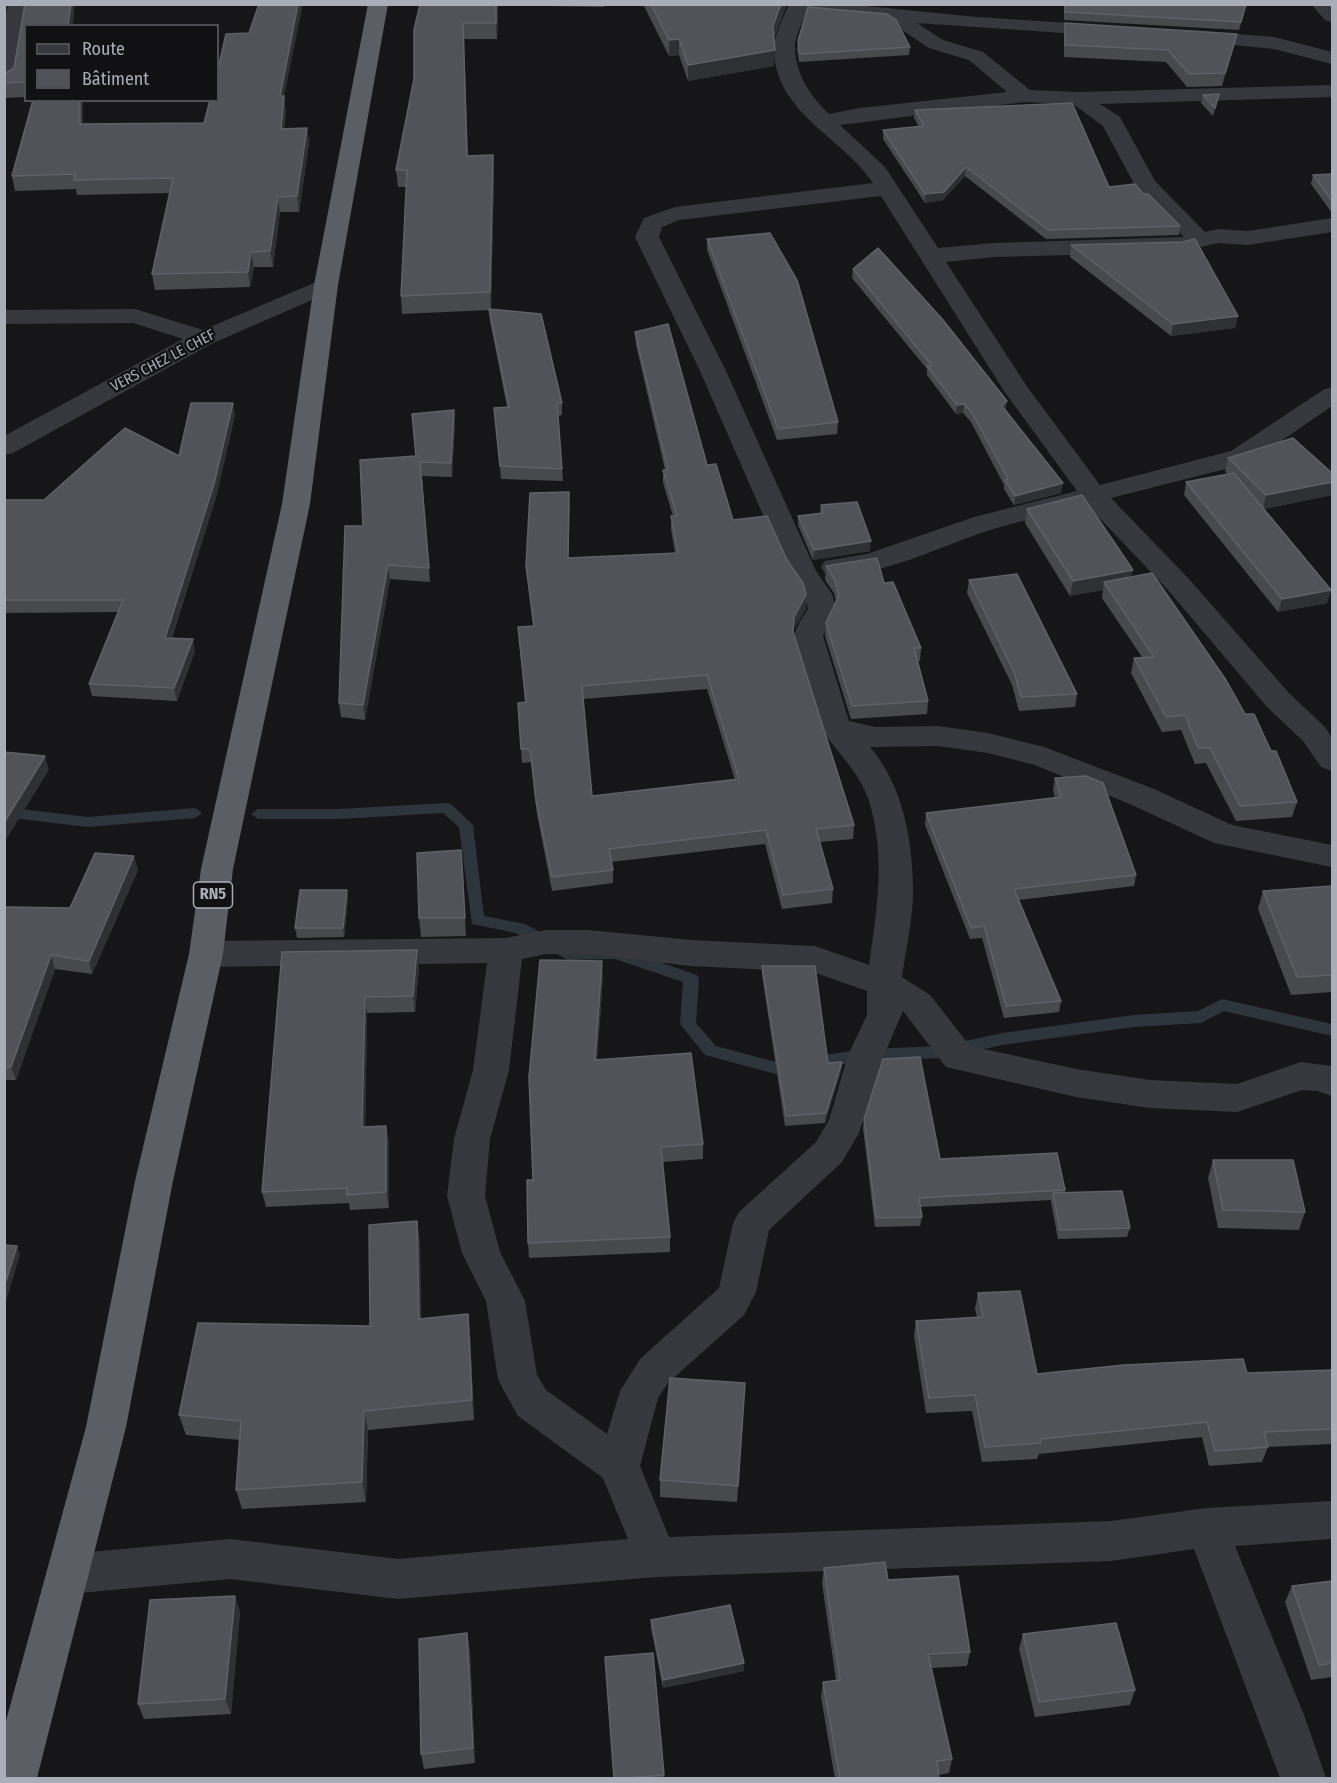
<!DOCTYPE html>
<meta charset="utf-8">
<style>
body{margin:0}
#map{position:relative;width:1337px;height:1783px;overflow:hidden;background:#161618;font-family:"Fira Sans Condensed",sans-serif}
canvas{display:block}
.frame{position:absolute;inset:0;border:6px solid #a8adb8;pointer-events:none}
.legend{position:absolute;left:24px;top:24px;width:195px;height:78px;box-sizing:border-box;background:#111113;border:2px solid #4d4f55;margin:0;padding:8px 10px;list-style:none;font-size:18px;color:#a8adb8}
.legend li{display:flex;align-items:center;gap:12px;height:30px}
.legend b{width:30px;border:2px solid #4d4f55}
</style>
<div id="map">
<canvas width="1337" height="1783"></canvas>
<div class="frame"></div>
<ul class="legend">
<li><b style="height:8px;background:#37383d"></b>Route</li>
<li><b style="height:16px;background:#525359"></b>Bâtiment</li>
</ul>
</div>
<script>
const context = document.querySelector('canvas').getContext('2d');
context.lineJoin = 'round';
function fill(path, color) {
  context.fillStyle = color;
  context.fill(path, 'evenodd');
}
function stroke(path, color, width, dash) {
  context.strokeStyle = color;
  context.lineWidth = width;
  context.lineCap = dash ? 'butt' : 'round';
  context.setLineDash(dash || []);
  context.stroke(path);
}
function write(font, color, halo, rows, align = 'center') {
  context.font = font + ' "Fira Sans Condensed",sans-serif';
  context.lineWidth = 4.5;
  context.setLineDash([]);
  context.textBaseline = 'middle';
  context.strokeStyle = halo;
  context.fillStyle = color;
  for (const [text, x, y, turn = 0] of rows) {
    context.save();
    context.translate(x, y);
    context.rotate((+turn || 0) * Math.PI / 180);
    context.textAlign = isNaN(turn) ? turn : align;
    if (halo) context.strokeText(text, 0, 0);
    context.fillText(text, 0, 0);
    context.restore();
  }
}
fill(new Path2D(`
 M446 803 451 804 473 825 484 916 525 924 570 948 616 947 697 975 699 979 696 1023 716 1046 776 1062 866 1049 943 1046 1002 1033 1134 1015 1198 1011 1222 999 1332 1024V1036L1224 1011 1201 1023 1134 1027 1002 1045 943 1058 866 1061 776 1074 705 1055 680 1024 683 982 615 959 568 960 516 933 472 924 459 827 443 813 339 819H258L251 814 258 809H339Z
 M4 807 88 817 195 808 202 813 195 818 88 827 4 817Z`), '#2c353c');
fill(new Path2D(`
 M8 4H28L15 82 11 86 4 88V23Z
 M789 4H846L977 17 1115 26 1118 30 1115 34 1108 36 917 23 943 40 983 52 1030 90 1078 92 1332 85V97L1100 104 1120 117 1155 181 1205 232 1218 229 1248 231 1332 218V232L1248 245 1218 243 1180 252 994 257 946 262 1028 388 1100 485 1231 451 1323 390 1332 387V406L1249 463 1111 498 1188 578 1289 693 1325 727 1332 738V771L1321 767 1303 741 1267 707 1168 590 1087 505C1056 513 1024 520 993 529 950 542 867 584 825 573L821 567 825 561 867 554 974 517 1077 491 1004 391 881 196 679 220 662 227 659 237 726 371 816 571 832 594 836 609 823 636 849 721 875 727 938 726 988 733 1044 747 1154 789 1232 825 1332 845V867L1214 843 1132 805 1035 765 988 753 938 746 870 747C902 784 912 837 913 885 914 915 906 948 902 977L930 995 970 1046 1076 1069 1150 1080 1237 1084 1301 1062 1332 1066V1096L1317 1091 1302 1090 1237 1112 1150 1108 1076 1097 946 1067 903 1011 884 1055 859 1133 842 1162 769 1230 756 1292 744 1315 668 1383 658 1398 640 1466 669 1537 1111 1521 1207 1508 1332 1501V1539L1235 1546 1304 1715 1326 1778H1280L1194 1549 1111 1561 656 1577 398 1599 230 1579 69 1594 54 1588 47 1574 54 1560 69 1554 230 1539 398 1559 628 1539 603 1478 518 1416 504 1391 498 1379 486 1301 462 1253 447 1196 454 1139 473 1070 487 963 206 967 194 963 189 954 194 945 206 941 506 938 546 930H588L691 940 815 946 869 965C877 910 886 856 869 801 861 775 840 755 824 733 817 722 793 651 794 638 794 629 803 617 808 609L804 595 788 572 700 371 635 237 644 218 675 207 873 183C843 137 774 113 774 48 774 35 784 17 789 4ZM806 13 887 20 929 48 969 60 1007 92 860 108 829 114C811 97 796 75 795 49 794 38 802 23 806 13ZM1025 102 1073 104 1103 126 1137 189 1184 237 994 243 938 248 885 167 840 125ZM546 954H588L691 966 813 972 867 991V1015L848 1055 829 1120 816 1142 739 1212 733 1223 719 1288 640 1359 620 1391 607 1434 546 1390 537 1375 525 1301 500 1252 485 1196 490 1139 509 1070 522 959Z
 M1311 4H1332V22L1325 20Z
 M1190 30 1274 37 1332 52V64L1274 49 1183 40 1180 36 1183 32Z
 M326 278 335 280 338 285 335 290 213 343 13 453 4 455V436L183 339 133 323 4 324V310L135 309 203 330Z`), '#37383d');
fill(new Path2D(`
 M368 4H388L338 285 310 504 233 869 223 954 173 1181 126 1427 37 1778H4V1728L86 1427 135 1181 189 954 201 869 282 504 314 285Z`), '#5b5e65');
fill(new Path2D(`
 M420 4H605L604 7 498 5 497 39H464L468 156 493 155 494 172 491 309 562 403V415L558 416 563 481 501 479 494 408 507 407 490 321 489 310 402 314 401 296 407 187H398L396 170 414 79Z
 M643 4H787L774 38V66L688 81 679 55 669 56Z
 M881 4H899V6Z
 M1064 4H1247L1239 30 1064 20Z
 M1065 23 1237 34 1234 47 1222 86 1187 87 1166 62 1064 57V35Z
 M26 26V97L4 98V74L14 68Z
 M798 41 910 47 909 55 799 62 797 49Z
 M1219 94 1217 103 1213 116 1201 103 1203 95Z
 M284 97 286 111 284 129 307 128 309 143 299 212H280L273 267H254L250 287 155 290 152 274 170 193 77 195 76 189 15 191 12 176 83 124 204 123Z
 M915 110 1109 187 1143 194 1180 226 1179 235 1046 239 965 176 943 200 925 203 883 139V130L919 127 914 118Z
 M1332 174V213L1311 184 1313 175Z
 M707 239 838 422 837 434 777 440 707 250Z
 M1071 245 1238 316 1235 328 1171 336 1070 257Z
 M853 269 1006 410 1061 493 1014 505 1004 489V485L971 422 963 413 956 414 927 375V369L852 278Z
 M635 332 707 465 733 520 806 609 793 630V632L854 825 853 839 820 842 833 889 832 903 782 909 765 844 611 862 613 870V883L552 891 537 814 531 762 522 763 521 749 525 702 518 627 533 626 526 566 569 492 568 558 675 553 671 529V516H673L663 483V470H665L636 345ZM707 689 735 780 592 796 583 699Z
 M454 410 455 424 452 477 422 476 430 582 390 579 365 720 341 717 339 703 363 526 416 456Z
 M235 415 216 497 172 638 195 651 177 701 92 696 89 684 118 612 4 613V500H44L179 456Z
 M1228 458 1332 473V495L1264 509 1331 590 1327 603 1278 612 1184 495 1186 482 1228 474 1225 472Z
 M821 505 870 551 813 560 798 525V516L820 513Z
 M1027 509 1131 577 1245 714 1271 751 1297 802 1292 817 1236 821 1206 763 1195 764 1181 730 1162 732 1131 673 1134 658 1142 657 1102 598 1103 590 1070 596 1025 523Z
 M826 566 884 583 921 648 920 661H918L928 701 927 714 851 719 825 636 826 623 836 601 834 593 825 580Z
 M969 580 1077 694 1075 707 1019 711 1012 685 967 593Z
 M1055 778 1136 875 1134 886 1019 900 1061 1001 1059 1012 1004 1018 982 938 970 939 925 825 926 813 1055 798 1053 790Z
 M461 850 466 936 421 937 419 918Z
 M138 870 92 974 55 969 16 1080H4V907L70 908Z
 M1332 886V992L1291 995 1258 909 1263 891Z
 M348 899 344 937 297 938 295 928Z
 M282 952 419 966 415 1012 367 1013 365 1127 389 1141V1208L350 1210 349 1203 266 1207 262 1192Z
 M762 966 828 1063 842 1062 841 1071 825 1123 785 1126 762 975Z
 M603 977 597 1060 703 1144V1159L663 1162 670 1237V1252L529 1258 528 1243 533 1180Z
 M864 1119 940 1159 1065 1190V1193L1130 1228 1127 1237 1058 1239 1051 1202V1200L920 1207 922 1217 920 1226 875 1227 863 1128Z
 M1213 1160 1305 1212 1299 1230 1218 1228 1208 1178Z
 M417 1221 420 1242 421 1318 470 1334 474 1420 368 1430 366 1502 242 1509 236 1490 240 1440 186 1435 179 1415 370 1326Z
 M978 1293 1037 1374 1247 1373 1332 1370V1444L1268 1447 1262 1462 1209 1466 1202 1437 1039 1454 1037 1459 982 1462 972 1411 926 1413 914 1336 916 1321 977 1317 975 1309Z
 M744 1400 737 1502 660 1497V1480Z
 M824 1568 888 1580 970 1652 967 1666 931 1668 952 1759 949 1773 939 1775V1779H835L821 1697 823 1682 836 1680 822 1583Z
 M1332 1581V1677L1311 1680 1285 1602 1292 1586Z
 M235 1596 240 1612 231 1714 144 1719 138 1704Z
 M651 1620 744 1671 663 1688 651 1628Z
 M1023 1634 1135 1690 1130 1705 1035 1717 1019 1649Z
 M470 1649 475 1763 424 1769 421 1754Z
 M605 1657 664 1775V1779H614Z`), '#47494d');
fill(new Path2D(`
 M71 4H75L73 26H68Z
 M298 4H303L284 97 286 111 283 144 281 129 280 96Z
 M496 4H498L497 39 496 23Z
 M781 4H787L772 42 773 26Z
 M463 23 464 39 468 172 467 156Z
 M1237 34 1234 47 1222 86 1225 73Z
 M679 39V55L669 56V40Z
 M775 50 774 66 688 81V65Z
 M80 100H83V138L80 124Z
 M307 128 309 143 299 212 297 196Z
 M493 155 494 172 491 310 490 292Z
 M966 167 965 176 943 200 925 203V194Z
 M278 197 280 212 273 267 270 251Z
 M251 252 254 267 250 287 248 272Z
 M1238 316 1235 328 1171 336 1173 324Z
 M1007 401 1006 410 1001 415 1002 406Z
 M233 403 235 415 216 497 168 650 165 638Z
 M964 404 963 413 956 414 957 405Z
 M454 410 455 424 452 477 451 463Z
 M1332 482V495L1263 509 1266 495Z
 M1063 483 1061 493 1014 505 1015 496Z
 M569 492 570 506 568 572V558Z
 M871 541 870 551 813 560 814 550Z
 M388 565 390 579 365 720 363 705Z
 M1133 570 1130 585 1104 582 1103 590 1070 596 1073 581Z
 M1331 590 1327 603 1278 612 1282 599Z
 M806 595V609L793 630 794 617Z
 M193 639 195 651 177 701 174 688Z
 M45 756 49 770 4 843V823Z
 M461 850 463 868 466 936 465 918Z
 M134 856 138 870 92 974 89 961Z
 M347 890 348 899 344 937 343 928Z
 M417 950 419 966 415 1012 413 996Z
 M51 955 55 969 16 1080 11 1067Z
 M602 961 603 977 596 1076 595 1060Z
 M365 997 367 1013 365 1143 362 1127Z
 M842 1062 841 1071 825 1123 826 1113Z
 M386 1126 389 1141V1208L386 1192Z
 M417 1221 420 1242 422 1339 419 1319Z
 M17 1246 20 1255 4 1308V1287Z
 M468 1314 470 1334 474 1420 472 1400Z
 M364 1411 368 1430 366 1502 362 1482Z
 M235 1596 240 1612 231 1714 225 1699Z
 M467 1633 470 1649 475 1763 473 1748Z
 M744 1663V1671L663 1688V1680Z`), '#2f3033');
const building = new Path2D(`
 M25 4H71L68 26H26V82L4 83V74L14 68Z
 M259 4H298L280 96H284L281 129 307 128 297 196 278 197 270 251 251 252 248 272 152 274 173 178 74 180 75 174 12 176 33 100H80V124L204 123 210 100H218V69L226 34 249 33Z
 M420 4H496V23H463L467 156 493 155 490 292 401 296 407 170H396L414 79V30Z
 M651 4H781L773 26 775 50 688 65 679 39 669 40Z
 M1065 4H1246L1241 22 1065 12Z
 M808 7 887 14 896 20 910 47 800 54 798 41Z
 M1065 23 1237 34 1225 73 1189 74 1168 50 1065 45Z
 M1219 94 1215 108 1203 95Z
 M1072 103 1109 187 1135 184 1143 194H1148L1180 226 1048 230 966 167 944 192 925 194 883 130 924 126 915 110Z
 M1332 174V201L1313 175Z
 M770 233 797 280 838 422 778 429 707 239Z
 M1195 239 1238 316 1173 324 1071 245 1182 242Z
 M878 248 943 320 1007 401 1002 406 1063 483 1015 496 1005 480 1008 479 972 413 964 404 957 405 927 366H932L853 269Z
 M489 309 541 314 562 403H557L562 469 500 466 494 408 509 407Z
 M668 324 707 465 716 464 733 520 767 516 787 560 803 583 806 595 794 617 793 632 854 825 816 829 833 889 783 895 766 830 609 849 613 870 552 877 536 801 530 749H521L518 703 526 702 518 627 534 626 526 566 530 493 569 492 568 558 678 553 671 516H677L663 470H668L635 332ZM707 675 739 779 592 796 582 686Z
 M191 403H233L214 484 165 638 193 639 174 688 89 684 123 600H4V500H44L125 428 179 456Z
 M454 410 451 463 420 462 429 568 388 565 363 705 339 703 345 526H363L360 460 416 456 412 414Z
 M1293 438 1332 473V482L1266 495 1228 458Z
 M1234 473 1331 590 1282 599 1186 482Z
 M1082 495 1133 570 1073 581 1027 509Z
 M857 502 871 541 814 550 798 516 823 513 821 505Z
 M877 558 884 583 893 582 921 648H914L928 701 852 706 826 623 839 595 835 580 826 566Z
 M1152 573 1226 680 1245 714H1254L1271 751H1276L1297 802 1240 806 1210 748H1198L1185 715 1166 717 1134 658 1154 657 1104 582Z
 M1017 574 1077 694 1021 697 1014 672 969 580Z
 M4 752 45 756 4 823Z
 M1086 776 1103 783 1136 875 1014 889 1061 1001 1006 1006 984 926 971 928 926 813 1061 797 1055 778Z
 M461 850 465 918H419L417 853Z
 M95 853 134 856 89 961 51 955 11 1067H4V907L70 908Z
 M1332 886V975L1297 977 1263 891Z
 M300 890H347L343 928H295Z
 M417 950 413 996 365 997 362 1127 386 1126V1192L347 1195V1188L262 1192 282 952Z
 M540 960 602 961 595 1060 691 1053 703 1144 661 1147 670 1237 528 1243 527 1180H533L529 1077Z
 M762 966H815L828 1063 842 1062 826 1113 786 1116Z
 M920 1057 940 1159 1057 1153 1065 1190 919 1198 922 1217 876 1218 864 1119 883 1059Z
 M1213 1160H1293L1305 1212 1223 1210Z
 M1122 1191 1130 1228 1060 1230 1053 1193Z
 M417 1221 419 1319 468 1314 472 1400 364 1411 362 1482 236 1490 241 1421 179 1415 198 1323 370 1326 369 1225Z
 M4 1245 17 1246 4 1287Z
 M1020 1291 1037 1374 1124 1365 1243 1359 1247 1373 1332 1370V1429L1264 1432 1268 1447 1215 1451 1207 1422 1040 1439 1041 1443 985 1447 975 1395 929 1398 916 1321 983 1317 978 1293Z
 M670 1378 745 1383 738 1486 660 1480Z
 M885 1562 888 1580 958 1576 970 1652 928 1654 952 1759 937 1761 939 1779H840L823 1682 840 1680 824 1568Z
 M1332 1581V1663L1319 1665 1292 1586Z
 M235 1596 225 1699 138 1704 150 1600Z
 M730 1605 744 1663 663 1680 651 1620Z
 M1116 1623 1135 1690 1039 1702 1023 1634Z
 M467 1633 473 1748 421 1754 419 1639Z
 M653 1653 664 1775 614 1779 605 1657Z`);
fill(building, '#525359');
stroke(building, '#5f6168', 1.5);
write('15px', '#a8adb8', '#111113', [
 ["VERS CHEZ LE CHEF",163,361,-28]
]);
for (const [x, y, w] of [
 [213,895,39]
]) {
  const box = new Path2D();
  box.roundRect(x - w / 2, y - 13, w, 26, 4.5);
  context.fillStyle = '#111113';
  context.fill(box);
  stroke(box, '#a8adb8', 1.5);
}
write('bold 16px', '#a8adb8', null, [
 ["RN5",213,895]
]);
</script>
